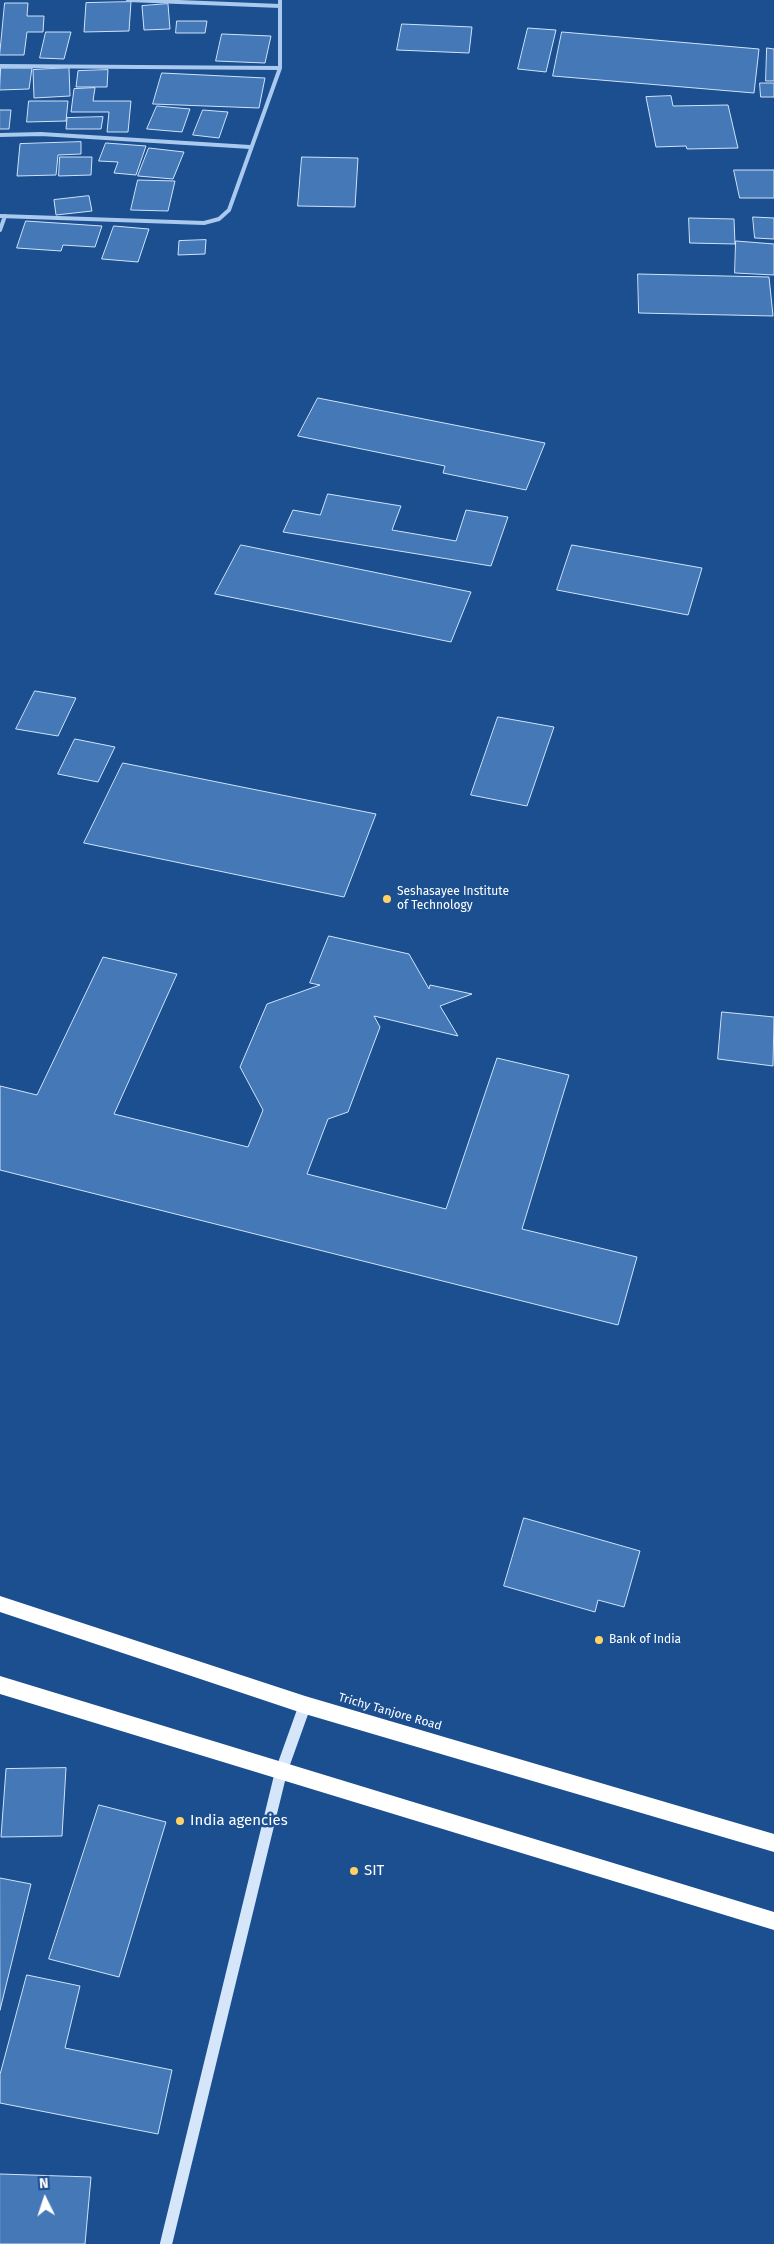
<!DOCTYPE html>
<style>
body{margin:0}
#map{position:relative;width:774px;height:2244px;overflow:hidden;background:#1b4f8f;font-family:"Fira Sans",sans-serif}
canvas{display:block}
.north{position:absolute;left:20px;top:2174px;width:50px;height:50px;-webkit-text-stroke:4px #1b4f8f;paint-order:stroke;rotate:356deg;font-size:14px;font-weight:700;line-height:20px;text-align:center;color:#fff}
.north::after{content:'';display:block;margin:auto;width:18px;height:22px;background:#fff;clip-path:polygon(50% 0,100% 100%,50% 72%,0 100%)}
</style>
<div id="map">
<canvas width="774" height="2244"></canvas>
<div class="north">N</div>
</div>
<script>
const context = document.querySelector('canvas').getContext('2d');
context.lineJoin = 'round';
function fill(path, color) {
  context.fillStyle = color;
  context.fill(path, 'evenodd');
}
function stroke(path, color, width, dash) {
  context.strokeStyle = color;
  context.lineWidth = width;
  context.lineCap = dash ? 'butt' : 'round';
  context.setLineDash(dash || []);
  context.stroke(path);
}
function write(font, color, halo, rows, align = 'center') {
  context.font = font + ' "Fira Sans",sans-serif';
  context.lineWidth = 5;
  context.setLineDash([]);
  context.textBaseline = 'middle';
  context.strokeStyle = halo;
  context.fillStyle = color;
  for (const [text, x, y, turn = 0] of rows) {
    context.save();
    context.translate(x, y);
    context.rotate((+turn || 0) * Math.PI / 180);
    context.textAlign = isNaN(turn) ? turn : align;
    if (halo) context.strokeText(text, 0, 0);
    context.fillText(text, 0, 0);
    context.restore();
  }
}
const building = new Path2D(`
 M131 2 129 31 84 32 86 3Z
 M5 3H28L27 16H44L43 32H27L24 55H0Z
 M168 4 170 29 144 30 142 6Z
 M177 21H207L205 33H176Z
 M402 24 472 27 469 53 397 50Z
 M528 28 556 30 546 72 518 69Z
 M46 32H71L64 59 40 58Z
 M562 32 759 49 754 93 553 76Z
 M222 34 271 36 265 63 216 61Z
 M767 48 774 49V81H766Z
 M1 68H32L29 89 0 90Z
 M69 68 70 96 34 98 33 70Z
 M108 70 107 87H76L78 71Z
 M162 73 265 78 259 108 153 104Z
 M760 83H774V97H761Z
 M95 88 93 101H131L128 132H107L109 112H71L74 89Z
 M671 96 673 106 728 105 738 148 687 149 686 146 656 147 646 97Z
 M29 101H68L66 121 27 122Z
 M157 106 190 109 182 132 147 129Z
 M0 110H11L9 129H0Z
 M203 110 228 112 219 138 193 135Z
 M103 117 101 129H66L67 118Z
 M81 142V154L58 155 56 175 17 176 20 144Z
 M106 143 146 146 136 175 114 173 118 162 99 161Z
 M149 148 184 152 173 179 138 176Z
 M60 157H92L91 175 59 176Z
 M302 157 358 158 355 207 298 206Z
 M734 170H774V198H740Z
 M138 180 175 181 168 211 131 210Z
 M89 196 92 211 56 215 54 200Z
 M753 217 774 218V239L755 238Z
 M689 218 734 219 735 244 690 243Z
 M26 221 102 226 95 247 63 245 61 251 17 248Z
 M114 226 149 229 138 262 102 259Z
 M206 240 205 254 178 255 179 241Z
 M736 241 774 244V275L735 273Z
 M638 274 769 277 773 316 639 313Z
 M318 398 545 443 526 490 443 473 445 466 298 436Z
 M328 494 401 506 392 530 456 541 466 510 508 517 491 566 283 532 293 510 320 515Z
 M241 545 471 592 451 642 215 594Z
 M572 545 702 568 688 615 557 590Z
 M35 691 76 698 58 736 16 729Z
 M498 717 554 727 527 806 471 795Z
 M75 739 115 747 98 782 58 774Z
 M123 763 376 814 344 897 84 843Z
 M329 936 409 954 429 989 430 985 472 994 440 1006 458 1036 374 1016 380 1027 348 1112 328 1119 307 1174 446 1209 497 1058 569 1075 522 1229 637 1257 618 1325 0 1170V1086L37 1095 103 957 177 974 114 1114 248 1147 263 1110 240 1067 267 1004 320 985 310 983Z
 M722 1012 774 1017 773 1066 718 1059Z
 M524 1518 640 1551 624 1607 598 1600 595 1612 504 1586Z
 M66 1768 62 1836 1 1837 6 1769Z
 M99 1805 166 1822 119 1977 49 1959Z
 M0 1878 31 1884 0 2010Z
 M27 1975 80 1986 65 2048 172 2070 158 2134 0 2103V2075Z
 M0 2174 91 2177 85 2244H0Z`);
fill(building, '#4478b7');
stroke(building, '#cfe3fa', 1);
stroke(new Path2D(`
 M128 0 280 6
 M0 66 280 68
 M0 135 41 134 250 147
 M0 216 204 223 219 219 229 210 280 68V0
 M0 230 5 216`), '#a9c9ee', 4);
stroke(new Path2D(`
 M166 2244 281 1772 305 1705`), '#d6e6fa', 12);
fill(new Path2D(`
 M0 1596 305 1696 774 1834V1852L305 1714 0 1612Z
 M0 1676 774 1912V1930L0 1694Z`), '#fff');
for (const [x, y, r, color] of [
 [387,899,5,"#ffd166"],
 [599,1640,5,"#ffd166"],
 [180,1821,5,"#ffd166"],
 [354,1871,5,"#ffd166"]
]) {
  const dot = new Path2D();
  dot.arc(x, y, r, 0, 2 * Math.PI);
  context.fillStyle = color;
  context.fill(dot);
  stroke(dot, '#1b4f8f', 2);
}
write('12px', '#fff', '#1b4f8f', [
 ["Seshasayee Institute",397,892],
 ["of Technology",397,906],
 ["Bank of India",609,1640]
], 'left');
write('12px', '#fff', '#1b4f8f', [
 ["Trichy Tanjore Road",390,1712,16]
]);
write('15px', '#fff', '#1b4f8f', [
 ["India agencies",190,1821],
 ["SIT",364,1871]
], 'left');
</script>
